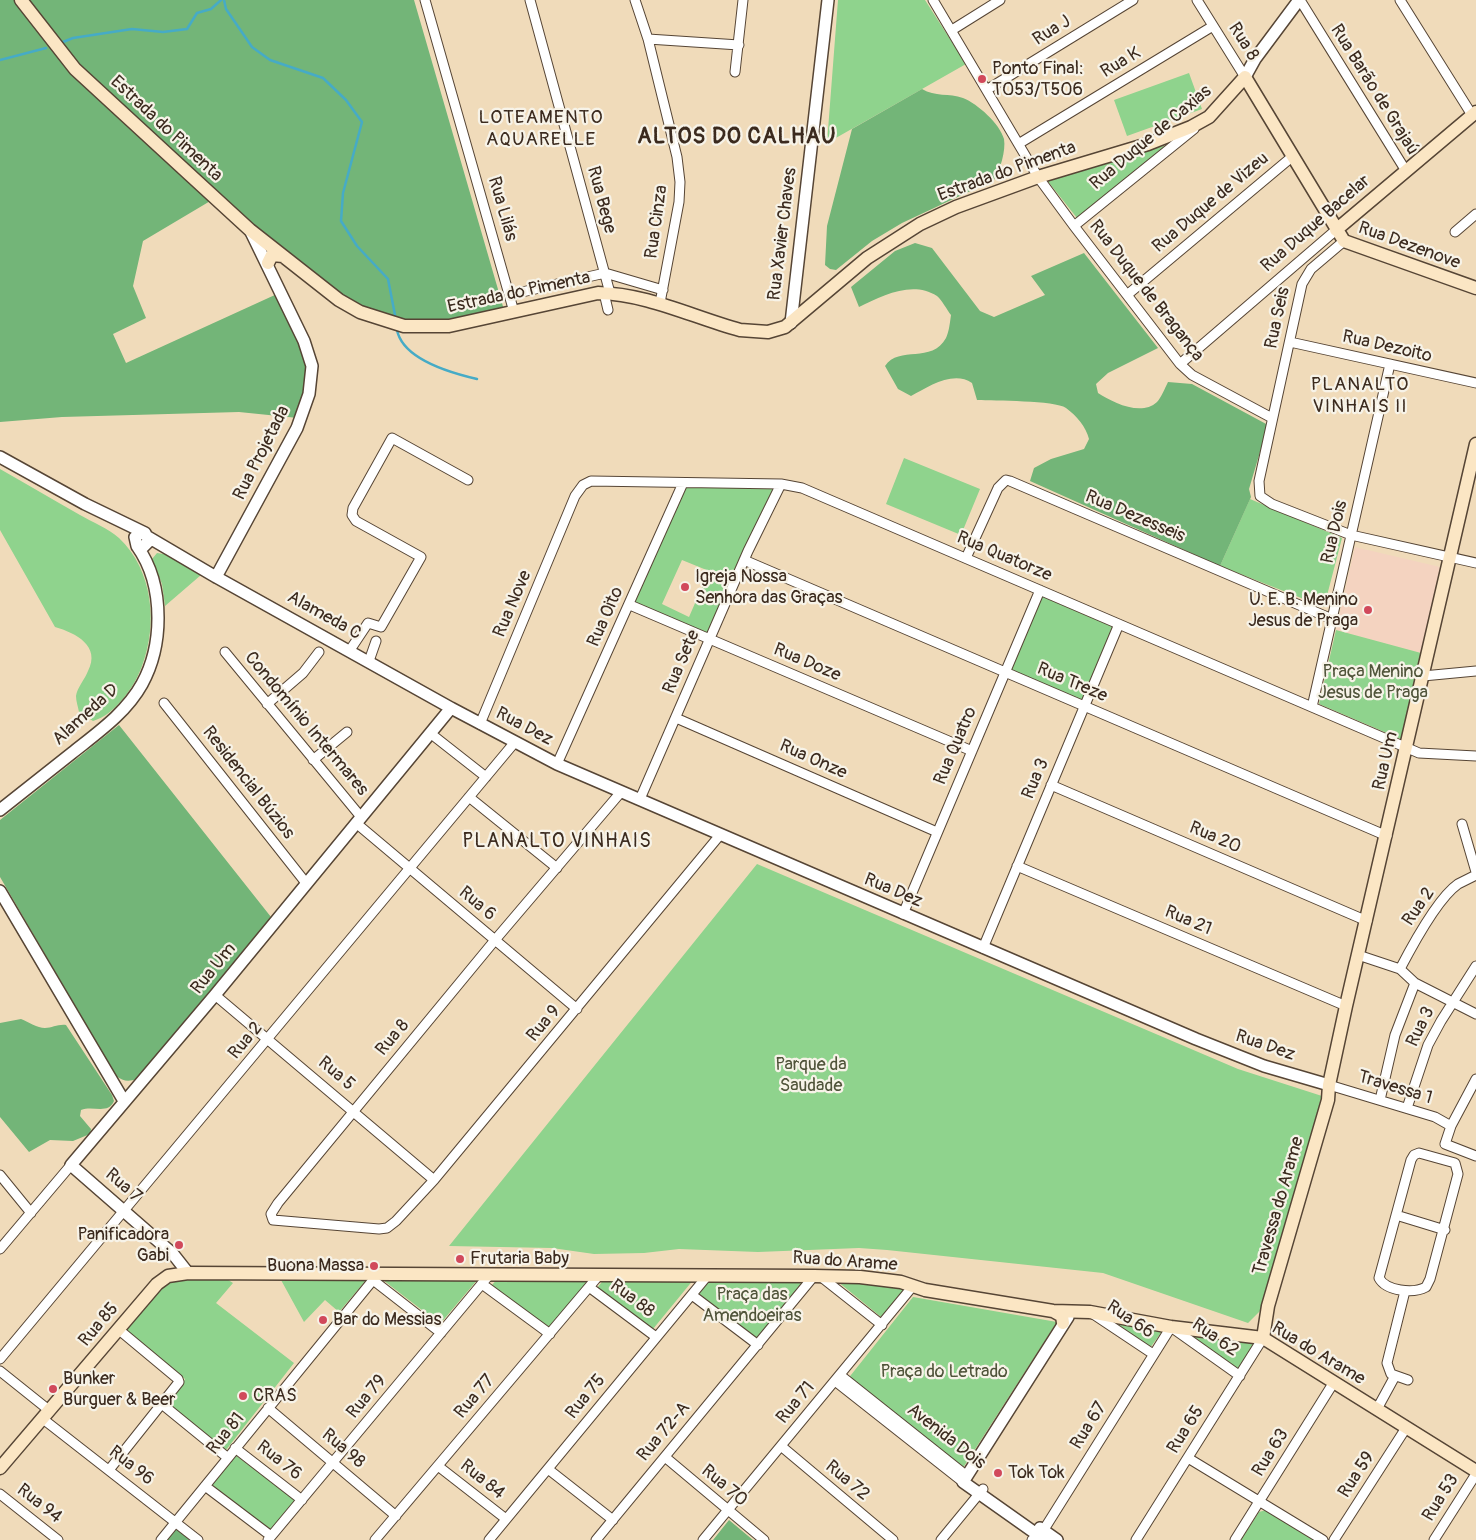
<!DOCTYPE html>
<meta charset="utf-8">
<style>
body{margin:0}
canvas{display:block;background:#f0dbba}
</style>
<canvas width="1476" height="1540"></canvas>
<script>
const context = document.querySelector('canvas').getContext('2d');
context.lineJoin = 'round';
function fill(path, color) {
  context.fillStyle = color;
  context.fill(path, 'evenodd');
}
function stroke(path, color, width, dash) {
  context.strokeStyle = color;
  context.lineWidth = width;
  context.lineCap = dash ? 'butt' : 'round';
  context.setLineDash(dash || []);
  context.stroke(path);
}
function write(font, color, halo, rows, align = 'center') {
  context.font = font + ' Pangolin,sans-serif';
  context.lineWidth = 4.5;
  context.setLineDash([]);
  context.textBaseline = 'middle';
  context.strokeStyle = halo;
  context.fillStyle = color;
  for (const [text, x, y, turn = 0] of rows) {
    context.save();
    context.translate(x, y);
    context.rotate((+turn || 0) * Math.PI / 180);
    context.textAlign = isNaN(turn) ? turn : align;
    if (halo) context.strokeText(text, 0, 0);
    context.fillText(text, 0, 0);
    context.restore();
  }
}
fill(new Path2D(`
 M1355 547 1440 567 1421 653 1336 630Z`), '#f4d3c0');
fill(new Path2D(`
 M838 0H925L966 64 827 143Z
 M1189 73 1202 109 1127 136 1114 100Z
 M1167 145 1077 218 1046 179Z
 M904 458 980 489 961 535 886 504Z
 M0 469C27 484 53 500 80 515 92 522 108 528 119 538 153 570 158 624 142 666 135 686 115 715 93 721L79 712C78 707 76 701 76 696 77 688 85 679 88 671 101 646 76 633 55 627L0 530Z
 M685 483 778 484 709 636 632 604ZM682 560 709 571 689 617 662 604Z
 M1250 499 1342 538 1324 607 1220 566Z
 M157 553 164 554 201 575 165 606 162 584 152 559Z
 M1040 590 1119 624 1084 706 1005 672Z
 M1336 630 1421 653 1403 740 1319 704Z
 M757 864 1238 1069 1322 1096 1260 1311 1248 1323 1103 1273 887 1250 859 1248 758 1252 679 1249 644 1253 594 1254 552 1248 449 1246Z
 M499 1277 588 1281 550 1330 492 1285Z
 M225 1278 233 1283 216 1303 294 1363 226 1450 169 1405 185 1379 122 1328 159 1286 175 1279Z
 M605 1278 694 1279 653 1329 597 1288Z
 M367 1279 339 1312 325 1300 304 1322 281 1280Z
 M478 1279 440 1324 383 1280Z
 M710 1279 803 1281 756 1340 697 1294Z
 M837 1281 906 1288 881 1317Z
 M913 1297 1057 1322 961 1471 847 1380Z
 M1107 1321 1163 1330 1150 1348Z
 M1189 1335 1256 1344 1238 1372Z
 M234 1454 295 1500 270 1530 211 1484Z
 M1266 1510 1316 1540H1241L1259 1512Z`), '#8fd38d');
fill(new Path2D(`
 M0 0H414L504 310 436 321 406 323 355 308 217 197 143 241 133 286 146 318 113 334 126 363 277 294 306 356 309 372 298 418 239 412 62 417 0 422Z
 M922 89C935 97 949 93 963 98 978 104 1000 124 1004 139 1006 151 1000 170 994 180L902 223 872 241 836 270 830 269 825 265 827 226 852 129Z
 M915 243 932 248 980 311 994 317 1045 295 1031 276 1084 253 1158 348 1108 373 1096 384 1098 393C1112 402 1141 417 1157 402 1161 398 1165 388 1168 382L1192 384 1268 425 1249 489 1251 497 1220 566 1030 481 1034 468 1051 459 1084 449 1089 439C1086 427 1077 416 1066 408 1055 400 994 401 977 400L972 383C953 370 928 387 911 396L898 389 885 366C899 345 932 364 946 338 949 332 950 322 951 315 947 310 942 300 937 296 912 280 882 296 859 307L851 287 895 251Z
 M119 725 271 917 137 1079C128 1082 123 1081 116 1076L0 877V820Z
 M21 1019C29 1022 37 1028 45 1028 52 1028 58 1024 66 1025L112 1095 114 1101C108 1115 93 1105 81 1110L80 1116 91 1129 90 1134 73 1141 50 1140 29 1152 0 1117V1023Z
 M729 1520 753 1540H713Z
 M174 1526 192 1540H164Z`), '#73b578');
stroke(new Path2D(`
 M224 0 226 9 252 47 270 60 323 78 346 100 362 122 343 193 341 221 357 246 388 279 395 315
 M63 42 73 38 132 29 163 32 187 29 197 13 211 9 221 0
 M0 60 46 48
 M397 330C403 360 451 373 477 379`), '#46abc6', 2.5);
const minor = new Path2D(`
 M425 0 514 312
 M530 0 610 293
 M635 0 648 39 677 157 680 182 679 202 660 303
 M933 0 1038 177 1074 226 1180 364 1192 375 1272 418
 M1197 0 1245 77
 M1300 0 1406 171
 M1400 0 1472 115
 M952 30 1000 0
 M648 39 739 45
 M735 72 743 0
 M988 89 1133 0
 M1020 143 1213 26
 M1074 226 1194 129
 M1455 232 1476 214
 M1344 241 1311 269 1302 284 1259 481 1260 496 1272 504 1351 535 1476 563
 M604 293 608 310
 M509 295 605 273 663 290
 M1127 295 1293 156
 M1290 342 1476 383
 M1180 364 1336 230
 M966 558 998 488 1006 480 1010 481 1332 619
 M744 560 1387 836
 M630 605 972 751
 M350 650 368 623 381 627 421 557 356 521 352 515 353 508 392 438 468 480
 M225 652 361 817
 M369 661 376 641
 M1423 676 1476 671
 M164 703 306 883
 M267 704 303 673 319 652
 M1312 707 1390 364
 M676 718 937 832
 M480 724 575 496 583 485 591 481 781 484 802 488 1419 753 1476 756
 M430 733 486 777
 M313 760 347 732
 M557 764 683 483
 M1051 785 1367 921
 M621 792 495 940 278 1203 271 1214 273 1220 379 1229 387 1228 396 1221 434 1180 720 835
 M469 797 557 868
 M640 799 748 551 781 484
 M356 823 577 1009
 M1462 824 1476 872
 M1017 866 1346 1006
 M903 914 1040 590
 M983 948 1119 624
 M1358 955 1400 969 1415 983 1476 1014
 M1400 969C1412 946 1438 898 1458 884 1464 881 1470 878 1476 875
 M215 995 434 1180
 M1476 1079 1451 1126 1445 1144 1476 1156
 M1329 1085 1435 1117 1451 1126
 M1380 1100 1395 1035 1415 983
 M1407 1108 1428 1045 1441 1021 1476 966
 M1419 1153 1455 1163 1458 1174 1430 1279 1426 1287C1413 1294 1386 1291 1379 1278L1411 1160 1414 1155Z
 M0 1175 31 1213
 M1396 1215 1445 1230
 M0 1249 71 1165
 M820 1276 882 1325
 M374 1277 373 1280 441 1333
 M482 1284 550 1334
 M589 1287 656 1337
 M1405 1291 1387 1363 1391 1374 1408 1380
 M692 1295 758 1345
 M1093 1314 1153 1354
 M0 1359 515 742
 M0 1371 50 1411
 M840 1375 967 1476
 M835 1381 963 1482
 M163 1405 228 1458
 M268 1408 396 1516
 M1377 1409 1395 1376
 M43 1419 198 1540
 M781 1446 893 1540
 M235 1448 302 1500
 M665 1457 764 1540
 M1188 1458 1323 1540
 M438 1466 506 1519
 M548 1469 613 1520
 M109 1470 179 1382 178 1379 118 1329
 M205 1486 271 1536
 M0 1494 58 1540
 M161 1540 373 1280
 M268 1540 490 1274
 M375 1540 600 1274
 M489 1540 708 1275
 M596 1540 814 1276
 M703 1540 913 1286
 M941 1540 983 1489
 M1032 1540 1043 1531 1171 1327 1240 1376
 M1136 1540 1263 1338
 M1235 1540 1334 1382
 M1334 1540 1406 1428
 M1434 1540 1476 1474`);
const tertiary = new Path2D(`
 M1245 77 1255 59 1299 0
 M791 323 828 0
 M0 457 85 504 145 533 149 541 143 547 137 546 135 537 141 533
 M148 537 216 577 451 708 557 764 1196 1039 1264 1066 1329 1085
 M216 577 297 428 309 394 312 366 304 341 251 232
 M0 810C24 791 48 772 72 753 97 733 126 713 142 684 153 664 158 640 158 618 158 593 152 567 137 546
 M0 891 124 1101
 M188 1273 173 1254 71 1165 215 995 451 708
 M1040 1528 1057 1540
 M1045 1540 963 1482 1068 1317`);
const secondary = new Path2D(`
 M21 0 75 69 189 174 250 230 339 300 360 312 404 326H449L598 293C648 294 692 317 740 330L768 332 785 327 867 258 920 224 956 207 1038 177 1148 144 1191 127 1209 117 1245 77 1344 241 1476 288
 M1336 230 1476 112
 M268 263 272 255 283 256
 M1053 1311 1062 1316 1063 1323
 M1263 1338 1268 1306 1328 1100 1329 1085 1346 1006 1476 444
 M0 1468 157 1284 168 1276 188 1273 814 1276 860 1277 901 1282 925 1290 1053 1311 1090 1312 1171 1327 1263 1338 1476 1471`);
stroke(minor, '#564535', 11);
stroke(tertiary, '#564535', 14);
stroke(secondary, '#564535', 15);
stroke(minor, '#fff', 9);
stroke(tertiary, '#fff', 11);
stroke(secondary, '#fbe6c4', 12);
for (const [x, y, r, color] of [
 [982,79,5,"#d1495b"],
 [685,587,5,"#d1495b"],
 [1368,610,5,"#d1495b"],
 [179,1245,5,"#d1495b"],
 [460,1259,5,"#d1495b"],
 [374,1266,5,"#d1495b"],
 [323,1320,5,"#d1495b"],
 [53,1389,5,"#d1495b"],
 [243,1396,5,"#d1495b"],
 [998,1473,5,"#d1495b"]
]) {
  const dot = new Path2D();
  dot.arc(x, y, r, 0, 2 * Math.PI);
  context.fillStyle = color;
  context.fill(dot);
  stroke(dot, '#f7f3e8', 2);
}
write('18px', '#3b2a1e', '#f7f3e8', [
 ["Rua J",1052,31,-32],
 ["Rua 8",1243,42,58],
 ["Rua K",1121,63,-31],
 ["Rua Barão de Grajaú",1374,90,58],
 ["Estrada do Pimenta",166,129,43],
 ["Rua Duque de Caxias",1151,138,-40],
 ["Estrada do Pimenta",1007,172,-20],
 ["Rua Bege",601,200,75],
 ["Rua Duque de Vizeu",1211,203,-40],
 ["Rua Lilás",502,209,74],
 ["Rua Cinza",657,222,-82],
 ["Rua Duque Bacelar",1316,224,-41],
 ["Rua Xavier Chaves",783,234,-83],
 ["Rua Dezenove",1409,246,20],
 ["Rua Duque de Bragança",1146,291,52],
 ["Estrada do Pimenta",519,293,-12],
 ["Rua Seis",1278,318,-78],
 ["Rua Dezoito",1387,347,13],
 ["Rua Projetada",262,453,-63],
 ["Rua Dezesseis",1135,517,23],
 ["Rua Dois",1335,532,-77],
 ["Rua Quatorze",1004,557,23],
 ["Rua Nove",513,604,-67],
 ["Alameda C",324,616,29],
 ["Rua Oito",606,617,-66],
 ["Rua Sete",682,662,-67],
 ["Rua Doze",807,663,23],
 ["Rua Treze",1072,683,23],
 ["Alameda D",86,715,-42],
 ["Condomínio Intermares",306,724,50],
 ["Rua Dez",524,727,28],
 ["Rua Quatro",956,746,-67],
 ["Rua Onze",813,760,24],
 ["Rua Um",1386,761,-77],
 ["Rua 3",1036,779,-67],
 ["Residencial Búzios",248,783,52],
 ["Rua 20",1215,838,23],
 ["Rua Dez",893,891,23],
 ["Rua 6",477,904,40],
 ["Rua 2",1419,907,-55],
 ["Rua 21",1188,921,23],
 ["Rua Um",214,969,-51],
 ["Rua 9",544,1024,-50],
 ["Rua 3",1421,1027,-64],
 ["Rua 8",393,1038,-50],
 ["Rua 2",246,1041,-50],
 ["Rua Dez",1265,1046,19],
 ["Rua 5",336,1074,40],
 ["Travessa 1",1395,1088,17],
 ["Rua 7",123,1186,41],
 ["Travessa do Arame",1279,1206,-74],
 ["Rua do Arame",845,1262,4],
 ["Rua 88",632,1299,37],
 ["Rua 66",1130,1320,34],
 ["Rua 85",99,1325,-50],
 ["Rua 62",1215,1338,35],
 ["Rua do Arame",1318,1354,31],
 ["Rua 79",367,1397,-50],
 ["Rua 77",475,1397,-50],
 ["Rua 75",586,1397,-51],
 ["Rua 71",796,1403,-50],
 ["Rua 67",1089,1426,-58],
 ["Rua 65",1186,1430,-58],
 ["Rua 72-A",664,1432,-50],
 ["Rua 81",226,1434,-51],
 ["Avenida Dois",946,1437,38],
 ["Rua 98",343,1449,40],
 ["Rua 63",1271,1453,-58],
 ["Rua 76",279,1461,38],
 ["Rua 96",131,1466,38],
 ["Rua 59",1357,1475,-57],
 ["Rua 84",482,1480,39],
 ["Rua 72",847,1481,40],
 ["Rua 70",724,1486,40],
 ["Rua 53",1441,1498,-58],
 ["Rua 94",39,1504,38]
]);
write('18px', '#3b2a1e', '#f7f3e8', [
 ["Ponto Final:",992,69],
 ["T053/T506",992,90],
 ["Igreja Nossa",695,577],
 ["Senhora das Graças",695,598],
 ["U. E. B. Menino",1358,600,"right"],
 ["Jesus de Praga",1358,621,"right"],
 ["Panificadora",169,1235,"right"],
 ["Gabi",169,1256,"right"],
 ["Frutaria Baby",470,1259],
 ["Buona Massa",364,1266,"right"],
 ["Bar do Messias",333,1320],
 ["Bunker",63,1379],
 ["Burguer & Beer",63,1400],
 ["CRAS",253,1396],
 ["Tok Tok",1008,1473]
], 'left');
write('18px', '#50543a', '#f7f3e8', [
 ["Praça Menino",1373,672],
 ["Jesus de Praga",1373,693],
 ["Parque da",811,1065],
 ["Saudade",811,1086],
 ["Praça das",752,1295],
 ["Amendoeiras",752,1316],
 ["Praça do Letrado",944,1372]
]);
context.letterSpacing = '1px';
write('19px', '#3b2a1e', '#f7f3e8', [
 ["LOTEAMENTO",541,118],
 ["AQUARELLE",541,140],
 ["PLANALTO",1360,385],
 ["VINHAIS II",1360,407]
]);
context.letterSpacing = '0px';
context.letterSpacing = '1px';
write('20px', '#3b2a1e', '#f7f3e8', [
 ["PLANALTO VINHAIS",557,842]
]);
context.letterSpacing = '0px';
context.letterSpacing = '1px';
write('bold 22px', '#3b2a1e', '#f7f3e8', [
 ["ALTOS DO CALHAU",737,137]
]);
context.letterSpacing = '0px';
</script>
